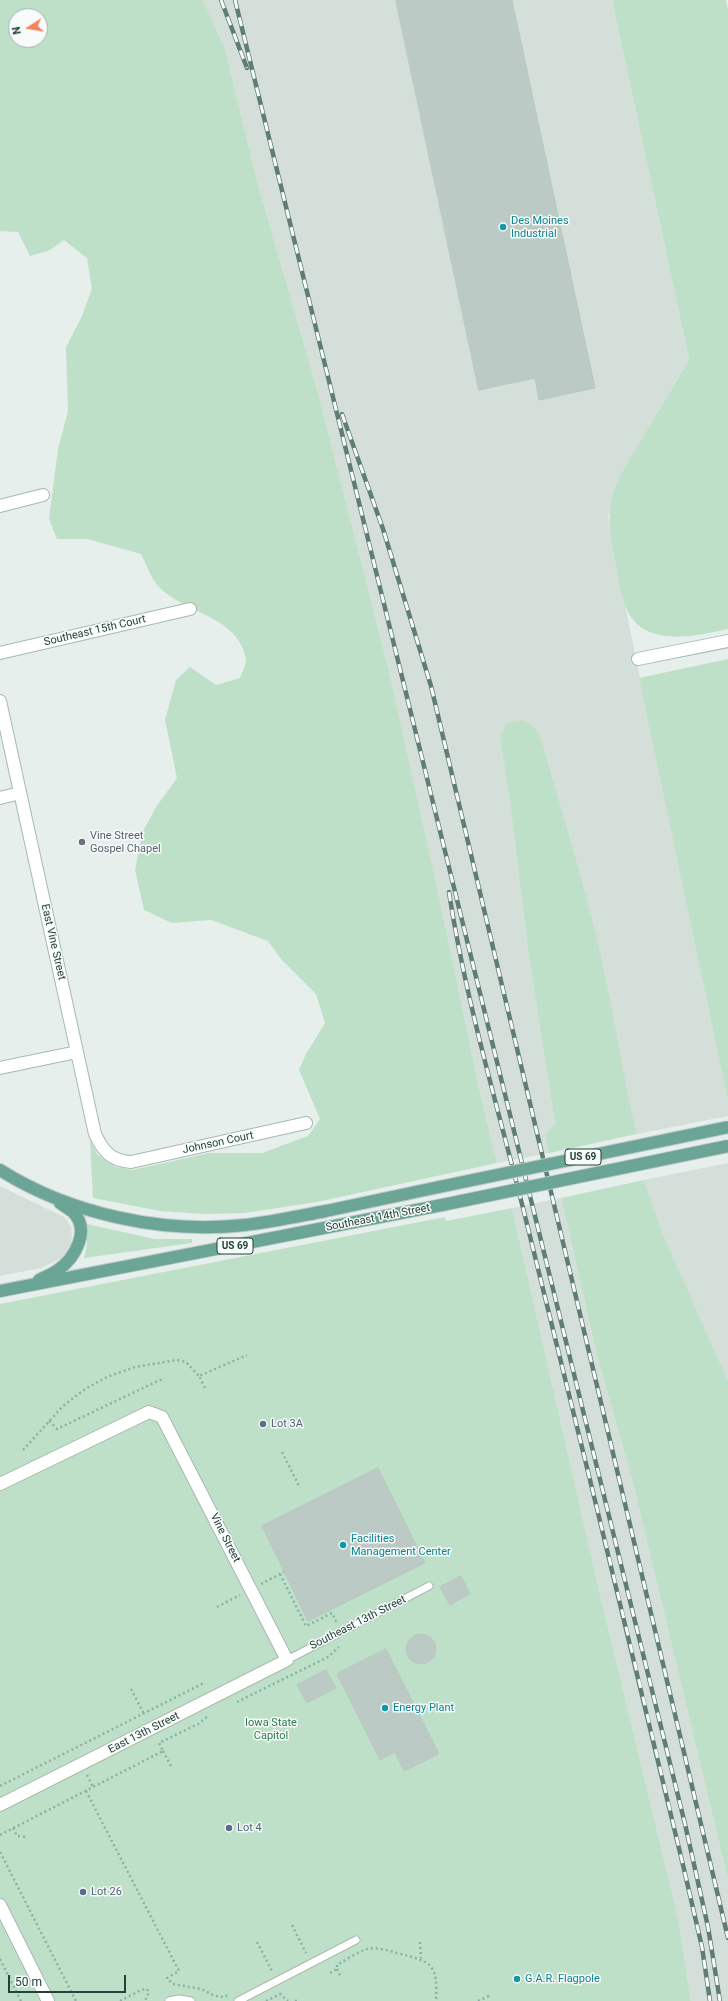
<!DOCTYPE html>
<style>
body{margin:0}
#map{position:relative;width:728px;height:2001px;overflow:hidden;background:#e6efeb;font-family:Roboto,sans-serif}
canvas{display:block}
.north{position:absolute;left:8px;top:8px;width:40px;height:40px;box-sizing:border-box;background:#f7fbf9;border:1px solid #a3b1ad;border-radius:50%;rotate:258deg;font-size:11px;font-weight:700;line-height:16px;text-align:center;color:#24423a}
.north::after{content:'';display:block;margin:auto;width:14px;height:18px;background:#f4845f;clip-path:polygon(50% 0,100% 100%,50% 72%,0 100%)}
.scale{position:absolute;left:8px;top:1975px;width:118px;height:18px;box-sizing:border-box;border:2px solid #24423a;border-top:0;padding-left:5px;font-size:12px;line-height:14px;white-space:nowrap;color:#24423a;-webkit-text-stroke:3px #f7fbf9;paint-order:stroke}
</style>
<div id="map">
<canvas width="728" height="2001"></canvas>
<div class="north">N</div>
<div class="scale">50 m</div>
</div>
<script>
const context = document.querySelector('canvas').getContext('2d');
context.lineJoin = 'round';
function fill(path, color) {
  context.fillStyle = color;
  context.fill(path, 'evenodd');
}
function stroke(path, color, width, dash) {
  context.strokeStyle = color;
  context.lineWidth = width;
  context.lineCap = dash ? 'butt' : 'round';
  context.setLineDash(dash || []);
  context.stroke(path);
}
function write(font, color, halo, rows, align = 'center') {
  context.font = font + ' Roboto,sans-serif';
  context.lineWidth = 3;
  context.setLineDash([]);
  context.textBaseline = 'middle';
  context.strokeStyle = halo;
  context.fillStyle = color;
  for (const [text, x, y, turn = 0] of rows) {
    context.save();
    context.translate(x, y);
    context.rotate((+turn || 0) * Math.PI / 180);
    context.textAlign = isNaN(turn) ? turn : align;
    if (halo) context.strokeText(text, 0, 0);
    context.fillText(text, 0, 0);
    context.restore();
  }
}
fill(new Path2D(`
 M203 0H612L689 359 631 458 608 516 611 538 728 1101V1116L637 1134 625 1089 606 979 587 903 523 720 506 723 500 738 510 803 529 957 555 1124 545 1135 549 1153 497 1163 481 1097 437 887 390 675 317 389 258 185 225 49Z
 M728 1163V1381L662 1235 644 1180Z
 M0 1186 64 1217 71 1227 72 1238 70 1249 62 1258 41 1268 0 1276Z
 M561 1198 597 1355 633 1483 728 1880V2001H691L678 1918 599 1590 512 1208Z`), '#d4dfda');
fill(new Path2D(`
 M0 0H203L225 49 258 185 317 389 390 675 437 887 481 1097 497 1163 317 1202 244 1213 204 1214 160 1211 93 1198 90 1140 97 1154 107 1162 116 1167 132 1170 209 1153H262L308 1136 320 1119 299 1070 306 1054 325 1023 316 994 281 959 268 941 211 920 172 923 144 910 135 870 143 831 156 807 177 778 165 720 176 680 190 667 216 685 240 678C242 673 246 665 246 660 240 616 184 614 158 586 151 578 146 564 141 554L87 539H57L49 519 58 449 68 411 66 347 81 318 92 289 87 258 64 240 48 251 30 256 18 232 0 231ZM16 16H40V40H16Z
 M612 0H726L728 10V629C696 636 647 648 628 612 621 598 619 581 616 565 611 541 606 518 613 494 618 477 630 460 638 445 655 416 673 388 689 359Z
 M728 659V1101L639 678Z
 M523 720 533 726 540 736C563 817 589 897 606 979 617 1031 624 1083 637 1134L549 1153 545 1135 555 1124 529 957 510 803 500 738 506 723Z
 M644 1180 663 1235 728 1381V1880L633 1483 597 1355 561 1198Z
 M512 1208 599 1590 678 1918 691 2001H0V1304L445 1217 446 1221Z
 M87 1224 155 1239H192V1243L84 1258 87 1245Z`), '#bfe0c8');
const building = new Path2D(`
 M396 0H512L595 388 539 400 535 378 479 390Z
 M378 1468 425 1563 308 1621 262 1526Z
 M461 1576 470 1594 450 1605 440 1587Z
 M406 1649a15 15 0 1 1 30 0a15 15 0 1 1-30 0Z
 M386 1649 439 1754 404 1771 395 1752 380 1760 337 1674Z
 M326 1670 336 1688 307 1703 297 1685Z`);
fill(building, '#bbcac4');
stroke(building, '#b8c9c2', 1);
const lane = new Path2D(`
 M287 1660 429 1586
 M169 2001 179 1999 191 2001
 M238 2001 356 1940`);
const street = new Path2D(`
 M0 506 43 495
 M0 653 190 609
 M638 659 728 641
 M0 701 95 1134C103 1151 111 1161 131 1162L306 1123
 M0 798 20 793
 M0 1068 77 1052
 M0 1484 149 1412 162 1417 287 1660 0 1805`);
const secondary = new Path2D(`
 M0 1905 48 2001`);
const primary = new Path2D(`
 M0 1170C70 1214 162 1234 245 1225 272 1222 299 1216 326 1211 363 1203 401 1195 439 1187
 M39 1280C45 1277 52 1274 58 1270 75 1258 91 1230 73 1212 69 1209 64 1206 60 1203
 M0 1291 442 1205`);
stroke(lane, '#a8b8b2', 9);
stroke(street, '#a8b8b2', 14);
stroke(secondary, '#a4bbb3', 14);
stroke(primary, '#c2cac8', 14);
stroke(new Path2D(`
 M205 1388 199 1376 247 1355
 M49 1421 57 1429 162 1379
 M23 1450 63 1406 85 1389 107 1377 135 1367 177 1360 186 1362 199 1376
 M282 1452 300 1488
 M280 1574 306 1626 332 1613 337 1623
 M261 1584 284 1572
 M217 1607 240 1595
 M131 1689 144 1714
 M237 1702 328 1657 339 1647
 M163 1751 171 1766
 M87 1775 93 1787
 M0 1786 204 1683
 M86 1791 179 1971 167 1978 173 1984 201 1989 215 1996 224 1997 228 1995
 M13 1828 17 1836 28 1837
 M0 1835 163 1751 159 1743 198 1724 207 1717
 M0 1852 76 2001
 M292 1925 306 1953
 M257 1942 272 1971
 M420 1942 421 1958
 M0 1959 21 2001
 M337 1969 341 1977
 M330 1973 337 1969V1965C346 1960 357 1952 367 1949 376 1947 388 1950 397 1953 432 1962 438 1963 436 2001
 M120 2001 141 1990 147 1989 149 1992 145 2001
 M266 2001 280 1994 288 2001
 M295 2001 298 2000
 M478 2001 491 1995`), '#86b3a5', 2.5, [2, 3]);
stroke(lane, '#fff', 7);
stroke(street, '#fff', 12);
stroke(secondary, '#fff', 12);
stroke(primary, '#6aa596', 12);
const rail = new Path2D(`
 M221 0 247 68
 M235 0 685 1824 708 1927 720 2001
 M342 414 383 529 431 686 728 1938
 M449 892C466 1003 499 1111 526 1220 579 1435 632 1649 683 1865L702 1947 710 2001`);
stroke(rail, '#5f7d75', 4.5);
stroke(rail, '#f7fbf9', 3, [9]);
const primaryBridge = new Path2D(`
 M439 1187 728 1127
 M442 1205 728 1146`);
stroke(primaryBridge, '#c2cac8', 14, []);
stroke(primaryBridge, '#6aa596', 12);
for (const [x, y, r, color] of [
 [503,227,4,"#0f9aa8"],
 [82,842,4,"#6b7280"],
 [263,1424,4,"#5c6f8a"],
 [343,1545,4,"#0f9aa8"],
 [385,1708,4,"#0f9aa8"],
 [229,1828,4,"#5c6f8a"],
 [83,1892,4,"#5c6f8a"],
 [517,1979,4,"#0f9aa8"]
]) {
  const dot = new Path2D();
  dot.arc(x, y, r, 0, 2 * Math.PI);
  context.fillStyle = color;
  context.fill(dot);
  stroke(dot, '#f7fbf9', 1.5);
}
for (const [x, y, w] of [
 [583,1157,36],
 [235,1246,36]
]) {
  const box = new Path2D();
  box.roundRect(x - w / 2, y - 8, w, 16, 3);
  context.fillStyle = '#f7fbf9';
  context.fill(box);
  stroke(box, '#24423a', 1);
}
write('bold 10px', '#24423a', null, [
 ["US 69",583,1157],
 ["US 69",235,1246]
]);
write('11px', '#0d838f', '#f7fbf9', [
 ["Des Moines",511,221],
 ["Industrial",511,234],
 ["Facilities",351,1539],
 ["Management Center",351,1552],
 ["Energy Plant",393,1708],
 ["G.A.R. Flagpole",525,1979]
], 'left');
write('11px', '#24423a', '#f7fbf9', [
 ["Southeast 15th Court",95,631,-13],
 ["East Vine Street",53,942,77],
 ["Johnson Court",218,1143,-12],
 ["Southeast 14th Street",378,1218,-11],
 ["Vine Street",225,1538,63],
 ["Southeast 13th Street",358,1623,-27],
 ["East 13th Street",144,1733,-27]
]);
write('11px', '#5b616d', '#f7fbf9', [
 ["Vine Street",90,836],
 ["Gospel Chapel",90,849]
], 'left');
write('11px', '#4e5e75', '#f7fbf9', [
 ["Lot 3A",271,1424],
 ["Lot 4",237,1828],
 ["Lot 26",91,1892]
], 'left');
write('11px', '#2d7a4b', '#f7fbf9', [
 ["Iowa State",271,1723],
 ["Capitol",271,1736]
]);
</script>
